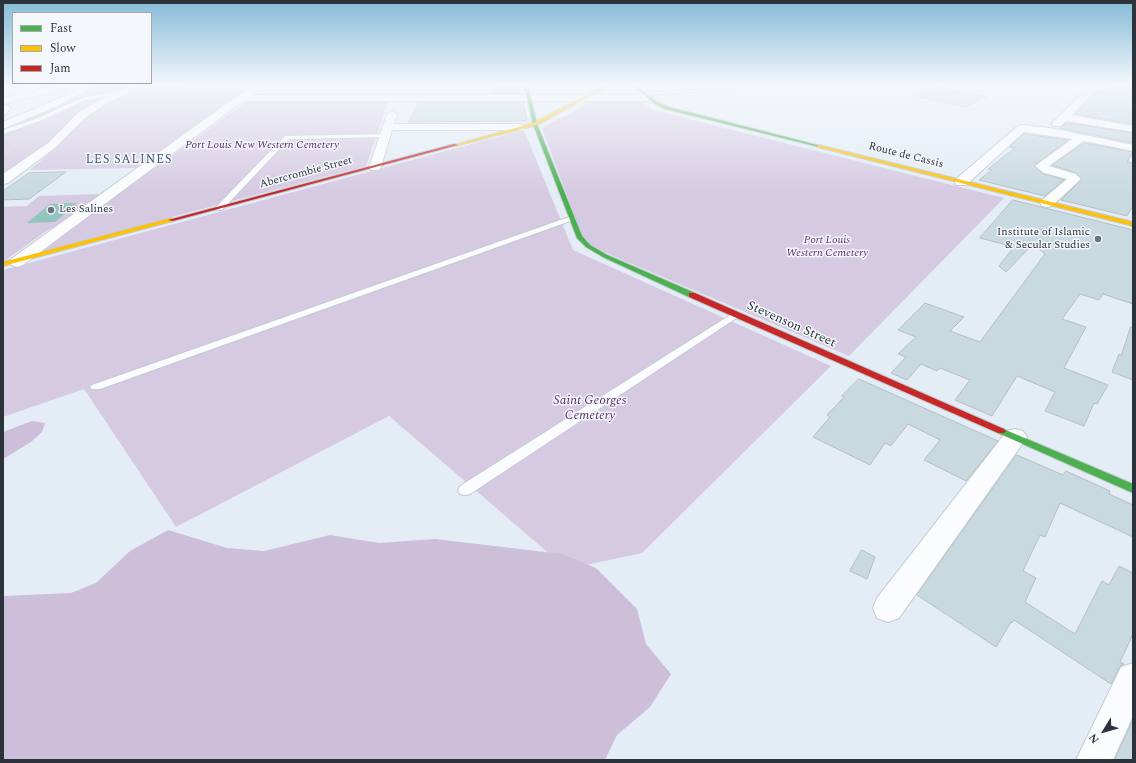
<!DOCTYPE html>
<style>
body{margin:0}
#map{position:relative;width:1136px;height:763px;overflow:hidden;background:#e4edf6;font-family:Spectral,serif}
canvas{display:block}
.frame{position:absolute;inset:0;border:4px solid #2c333b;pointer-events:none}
.legend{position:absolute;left:12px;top:12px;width:140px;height:72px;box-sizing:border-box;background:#f4f8fd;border:1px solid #a4a9af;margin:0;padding:5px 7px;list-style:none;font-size:12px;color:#2c333b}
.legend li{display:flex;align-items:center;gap:8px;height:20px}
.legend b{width:20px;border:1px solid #a4a9af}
.north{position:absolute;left:1084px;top:711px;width:40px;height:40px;-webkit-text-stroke:3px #f4f8fd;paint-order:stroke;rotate:233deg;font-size:11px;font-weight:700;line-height:16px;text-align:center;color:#2c333b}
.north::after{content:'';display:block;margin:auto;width:14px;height:18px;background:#2c333b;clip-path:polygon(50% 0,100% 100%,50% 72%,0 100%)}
</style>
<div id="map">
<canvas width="1136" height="763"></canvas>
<div class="frame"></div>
<ul class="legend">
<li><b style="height:5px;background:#4caf50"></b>Fast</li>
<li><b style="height:5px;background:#ffc107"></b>Slow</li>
<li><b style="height:5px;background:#c62828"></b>Jam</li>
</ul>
<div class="north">N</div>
</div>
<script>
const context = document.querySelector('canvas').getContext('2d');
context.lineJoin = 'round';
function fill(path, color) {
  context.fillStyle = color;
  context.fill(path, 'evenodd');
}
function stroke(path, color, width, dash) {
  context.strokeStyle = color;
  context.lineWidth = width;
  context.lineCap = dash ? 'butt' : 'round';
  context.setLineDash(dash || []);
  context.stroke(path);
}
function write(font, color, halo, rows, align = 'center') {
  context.font = font + ' Spectral,serif';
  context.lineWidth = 3;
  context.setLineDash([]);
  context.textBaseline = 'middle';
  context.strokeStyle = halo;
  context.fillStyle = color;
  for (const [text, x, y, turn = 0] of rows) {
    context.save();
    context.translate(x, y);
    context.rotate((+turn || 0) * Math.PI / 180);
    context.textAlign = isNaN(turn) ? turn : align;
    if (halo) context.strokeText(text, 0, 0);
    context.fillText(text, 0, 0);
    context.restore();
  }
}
fill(new Path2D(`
 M97 85H136L96 104 71 121 45 145 3 176V128L56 106Z
 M144 85H180L212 92 249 88 136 168 30 170 60 144 88 116 104 105Z
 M249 100H389L366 166 38 252Z
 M593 101H641L653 110 1004 198 849 356 585 244 542 128Z
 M524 130 573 250 831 366 642 553 567 569 389 416 176 527 84 389 3 417V270Z
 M100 194 75 215 45 232 3 262V207L27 206 39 196Z`), '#d6cae2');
fill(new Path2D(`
 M32 421 45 423 42 432 31 442 3 459V432Z
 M168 530 227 548 264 551 330 535 379 543 435 539 562 554 596 568 637 609 646 644 671 674 650 707 617 735 605 760H3V596L71 593 96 583 130 551Z`), '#cdbeda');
fill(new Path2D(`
 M77 203 55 222 27 223 50 204Z`), '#92c5be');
const building = new Path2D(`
 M492 85H520L521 94H492Z
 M1128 85H1133V124L1075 114 1095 92Z
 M936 86 986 97 964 107 914 96Z
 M419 102H523L527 121 409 122Z
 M1067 123 1133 133V143L1060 128Z
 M1024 134 1068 140 1034 166 1044 174 1064 180 1045 196 979 180 992 170 988 169 1015 148 1010 147Z
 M1084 143 1133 152 1127 162 1133 163V206L1127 216 1061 200 1082 179 1076 173 1052 165Z
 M66 172 29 199 3 200V191L29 173Z
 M1013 200 1133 230V304L1103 294 1099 300 1080 294 1062 319 1086 327 1064 368 1108 385 1097 404 1094 403 1084 426 1045 411 1055 392 1017 376 992 416 955 400 970 380 940 368 937 371 921 364 907 380 891 373 906 357 898 354 916 337 898 330 925 303 964 317 950 331 980 342 1045 254 1033 244 1006 272 999 266 1014 247 980 238Z
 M1131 327H1133V380L1112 372 1119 354 1121 355Z
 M859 379 998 441 966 481 924 460 940 440 908 424 891 446 885 443 870 465 813 437 830 417 827 415 844 397 842 396Z
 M1017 455 1063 475 1066 471 1110 491 1109 494 1133 505V537L1060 503 1045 537 1040 535 1023 571 1036 578 1025 602 1075 634 1102 581 1109 585 1119 566 1133 573V634L1120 662 1124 664 1120 666 1111 684 1014 620 1012 623 1011 622 996 647 917 595Z
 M862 550 875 557 867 579 850 571Z
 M1133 720V760H1115Z`);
fill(building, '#c8d9e0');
stroke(building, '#b4bec4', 1);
const lane = new Path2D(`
 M744 85H755L714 91 644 95 642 94 644 93 714 89Z
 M123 91 125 93 85 100 40 121 3 134V130L36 119 82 98Z
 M3 104 11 108 3 117V111L5 109 3 108Z
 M385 134 388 136 387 137 289 139 222 210H219L215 208 285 136Z
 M569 217H572L576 219 100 389H92L90 387 92 385Z
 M735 312 740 315 738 317 470 494 465 495 460 494 458 490 460 486Z`);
const street = new Path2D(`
 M58 85H73L71 87 3 104V98Z
 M85 85H97L57 106 3 129V122L51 102Z
 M132 85H144L104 105 86 117 56 147 8 183 3 184V174L48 143 78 113 98 101Z
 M252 87 257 90 251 95H648L653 98 648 101H243L23 265 17 267 11 265 9 262 11 259 237 96Z
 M1084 94 1089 97 1072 115 1133 126V132L1066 121 1061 126H1053L1052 124 1053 122 1081 95Z
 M392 111 397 114 394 124H522L527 127 522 130H392L381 167 379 170H371L369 167 387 114Z
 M1022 125 1050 128 1133 145V151L1084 141 1049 166 1076 174 1081 179 1052 206 1047 207 1042 206 1040 203 1042 200 1067 179 1044 173 1035 166 1072 139 1024 132 966 185H956L955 182 956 179 1018 126Z
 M1015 429 1023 431 1027 437 1023 443 899 618 888 622 877 618 873 608 877 598 1007 431Z
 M1133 663V716L1113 760H1076L1121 667Z`);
const fast = new Path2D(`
 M524 85H528L537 124 582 236 590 245 607 255 695 293V297H689L603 257 586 247 577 238 533 124Z
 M632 85H636L657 102 669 107 821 146 819 147 665 109 655 104Z
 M1001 428 1133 484V493L998 433 996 431 998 429Z`);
const slow = new Path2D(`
 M606 85H610L537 125 456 146 454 145 533 123Z
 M819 145 1133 222V226L817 147V146Z
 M171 218 173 219V221L3 266V262Z`);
const jam = new Path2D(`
 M454 144 458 145 173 221 168 220Z
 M689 293H695L1004 429 1006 431 1004 433H998L689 297Z`);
stroke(lane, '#c2cad2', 2);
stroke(street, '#c2cad2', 2);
stroke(fast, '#c2cad2', 2);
stroke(slow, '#c2cad2', 2);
stroke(jam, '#c2cad2', 2);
stroke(new Path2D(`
 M17 144 20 142H33`), '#d6d9dc', 1, [1.5, 1]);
stroke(new Path2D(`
 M3 154 19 143`), '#d6d9dc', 1.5, [2, 1]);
fill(lane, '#fbfcfe');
fill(street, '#fbfcfe');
fill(fast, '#4caf50');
fill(slow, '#ffc107');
fill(jam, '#c62828');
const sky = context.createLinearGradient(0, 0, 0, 192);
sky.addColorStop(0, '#85bbd7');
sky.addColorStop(0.44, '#f3f7fb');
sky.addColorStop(1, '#f3f7fb00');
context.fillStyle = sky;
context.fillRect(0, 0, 1136, 192);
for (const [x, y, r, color] of [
 [51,210,4,"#6c747c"],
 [1098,239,4,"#6c747c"]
]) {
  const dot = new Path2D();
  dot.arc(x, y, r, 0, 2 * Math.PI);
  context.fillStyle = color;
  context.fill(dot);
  stroke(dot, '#f4f8fd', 1.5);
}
write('italic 11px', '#592d64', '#f4f8fd', [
 ["Port Louis New Western Cemetery",262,146],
 ["Port Louis",827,241],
 ["Western Cemetery",827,254]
]);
write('11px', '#2c333b', '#f4f8fd', [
 ["Route de Cassis",906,156,14],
 ["Abercrombie Street",306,173,-15]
]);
write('11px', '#2c333b', '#f4f8fd', [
 ["Les Salines",59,210],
 ["Institute of Islamic",1090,233,"right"],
 ["& Secular Studies",1090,246,"right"]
], 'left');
context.letterSpacing = '1px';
write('12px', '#455667', '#f4f8fd', [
 ["LES SALINES",129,161]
]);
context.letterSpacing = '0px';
write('13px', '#2c333b', '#f4f8fd', [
 ["Stevenson Street",791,325,24]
]);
write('italic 13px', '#592d64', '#f4f8fd', [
 ["Saint Georges",590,401],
 ["Cemetery",590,416]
]);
</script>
